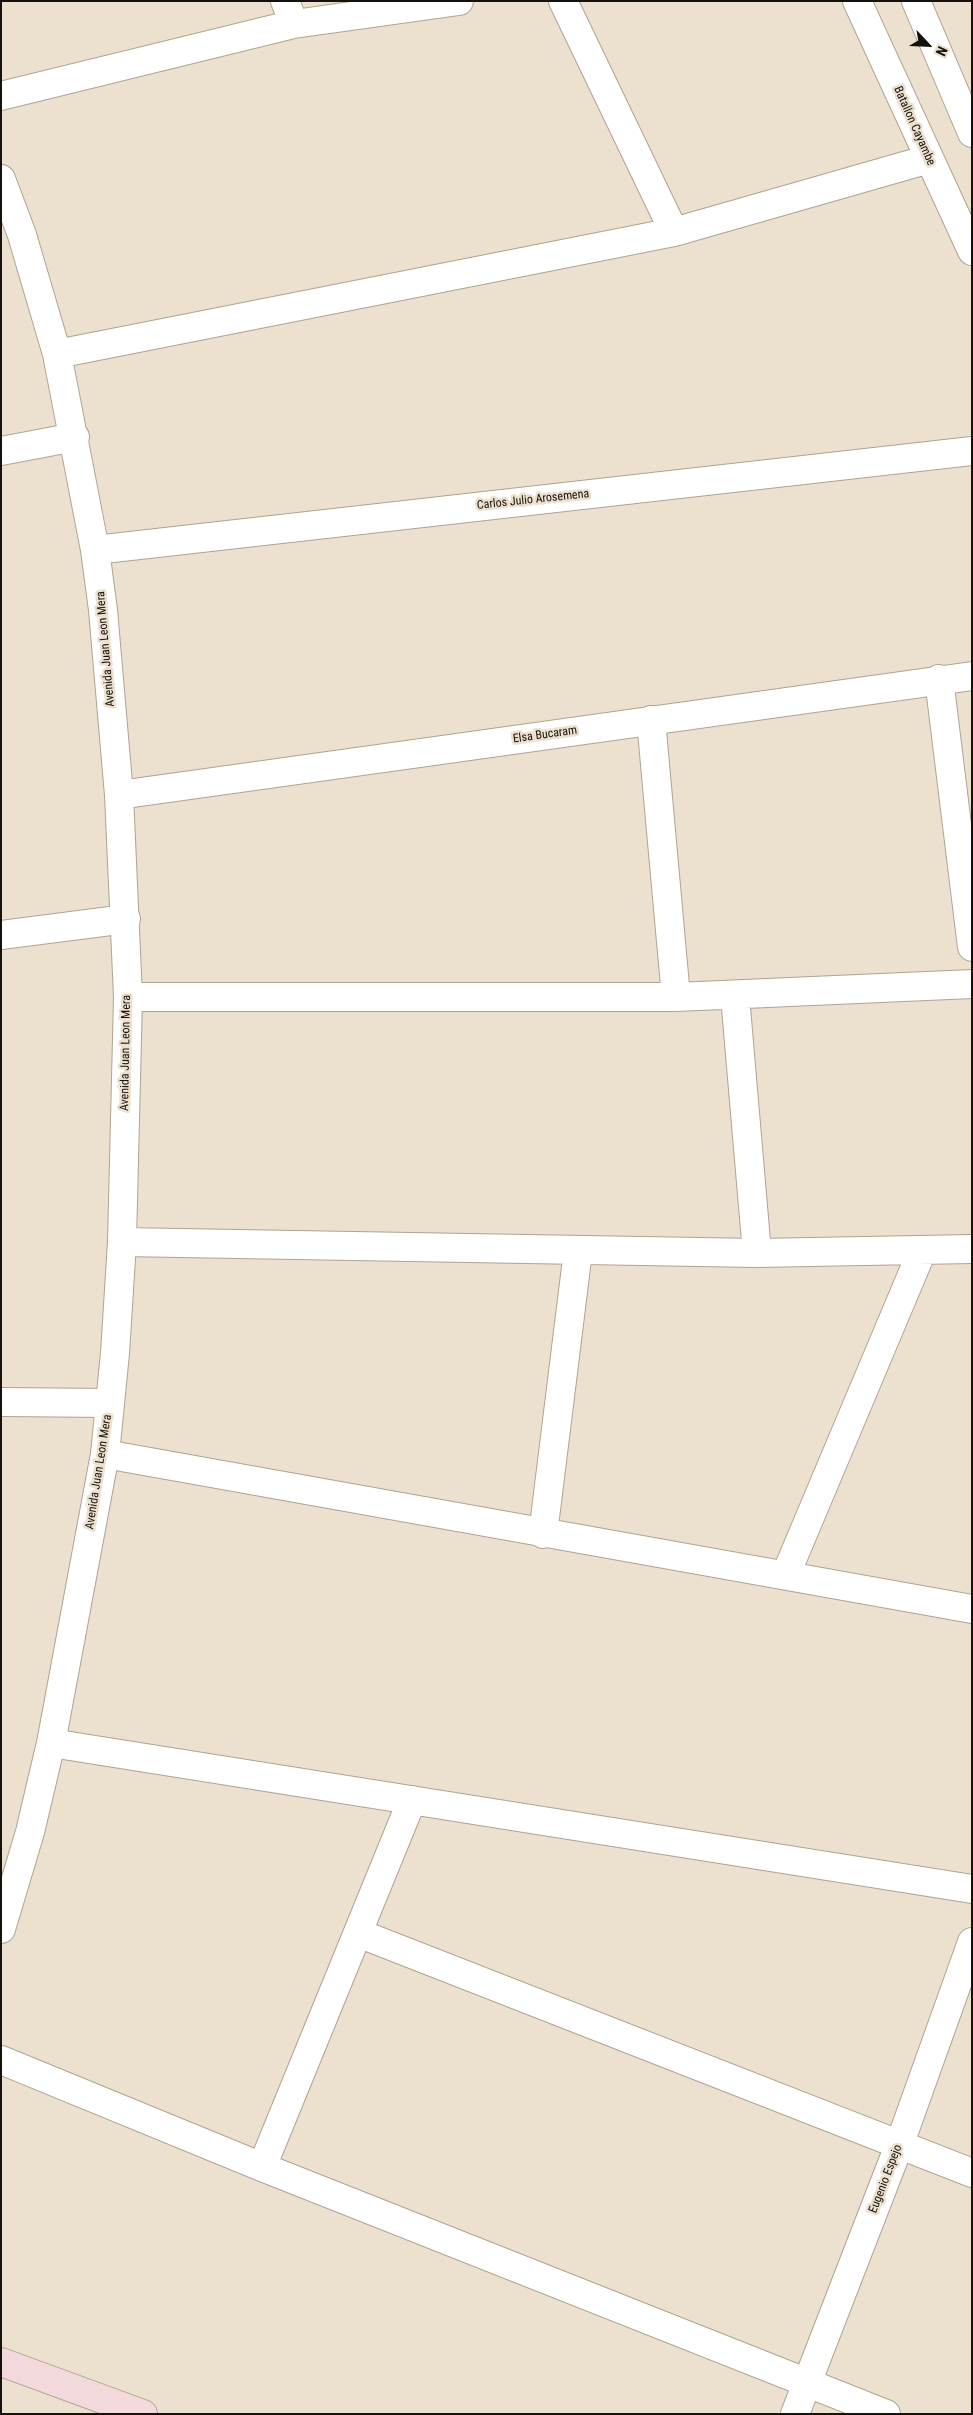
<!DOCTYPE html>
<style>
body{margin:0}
#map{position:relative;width:973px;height:2415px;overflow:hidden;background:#ece0cf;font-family:"Roboto Condensed",sans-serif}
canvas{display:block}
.frame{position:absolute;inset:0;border:2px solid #15110b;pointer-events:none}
.north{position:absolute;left:903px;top:20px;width:50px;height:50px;-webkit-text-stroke:4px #ece0cf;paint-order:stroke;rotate:115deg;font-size:14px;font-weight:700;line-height:20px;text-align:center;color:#15110b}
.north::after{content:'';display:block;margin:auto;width:18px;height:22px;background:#15110b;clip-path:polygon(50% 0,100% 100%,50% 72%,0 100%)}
</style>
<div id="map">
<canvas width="973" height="2415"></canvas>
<div class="frame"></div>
<div class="north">N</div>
</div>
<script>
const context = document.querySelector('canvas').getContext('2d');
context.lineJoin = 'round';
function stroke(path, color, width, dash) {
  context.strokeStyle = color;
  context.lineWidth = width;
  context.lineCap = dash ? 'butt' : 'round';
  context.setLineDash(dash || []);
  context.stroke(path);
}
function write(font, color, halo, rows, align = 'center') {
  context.font = font + ' "Roboto Condensed",sans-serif';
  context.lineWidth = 5;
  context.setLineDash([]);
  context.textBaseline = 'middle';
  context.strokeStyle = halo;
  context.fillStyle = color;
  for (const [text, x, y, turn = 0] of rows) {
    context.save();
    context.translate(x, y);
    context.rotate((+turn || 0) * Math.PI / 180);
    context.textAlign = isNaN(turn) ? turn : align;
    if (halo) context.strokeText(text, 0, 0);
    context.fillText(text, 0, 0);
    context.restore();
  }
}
const street = new Path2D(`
 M285 1 294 24
 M563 1 674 232
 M857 1 972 251
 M916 1 972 133
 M1 96 294 24 459 1
 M1 179 22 235 57 354 95 550 103 610 119 795 128 997 122 1242 115 1353 105 1454 51 1743 30 1832 1 1929
 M57 354 674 232 929 159
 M1 451 75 437
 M95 550 972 451
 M939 679 972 947
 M651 720 676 997
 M119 795 972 676
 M1 935 126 919
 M735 996 757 1253
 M128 997H676L972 984
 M122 1242 757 1253 972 1249
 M1 1402 110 1403
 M105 1454 972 1609
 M543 1534 578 1251
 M786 1574 922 1251
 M51 1743 972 1889
 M358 1933 972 2173
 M1 2060 262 2167 886 2414
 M262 2167 412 1800
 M795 2414 900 2143 972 1942`);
const secondary = new Path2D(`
 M1 2362 143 2414`);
stroke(street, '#afa393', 30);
stroke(secondary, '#afa393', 30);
stroke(street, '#fff', 28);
stroke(secondary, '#f3d9db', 28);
write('12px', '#15110b', '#ece0cf', [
 ["Batallon Cayambe",914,126,66],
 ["Carlos Julio Arosemena",533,500,-6],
 ["Avenida Juan Leon Mera",106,649,-95],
 ["Elsa Bucaram",545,735,-8],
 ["Avenida Juan Leon Mera",126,1053,-89],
 ["Avenida Juan Leon Mera",99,1472,-81],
 ["Eugenio Espejo",886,2179,-69]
]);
</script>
